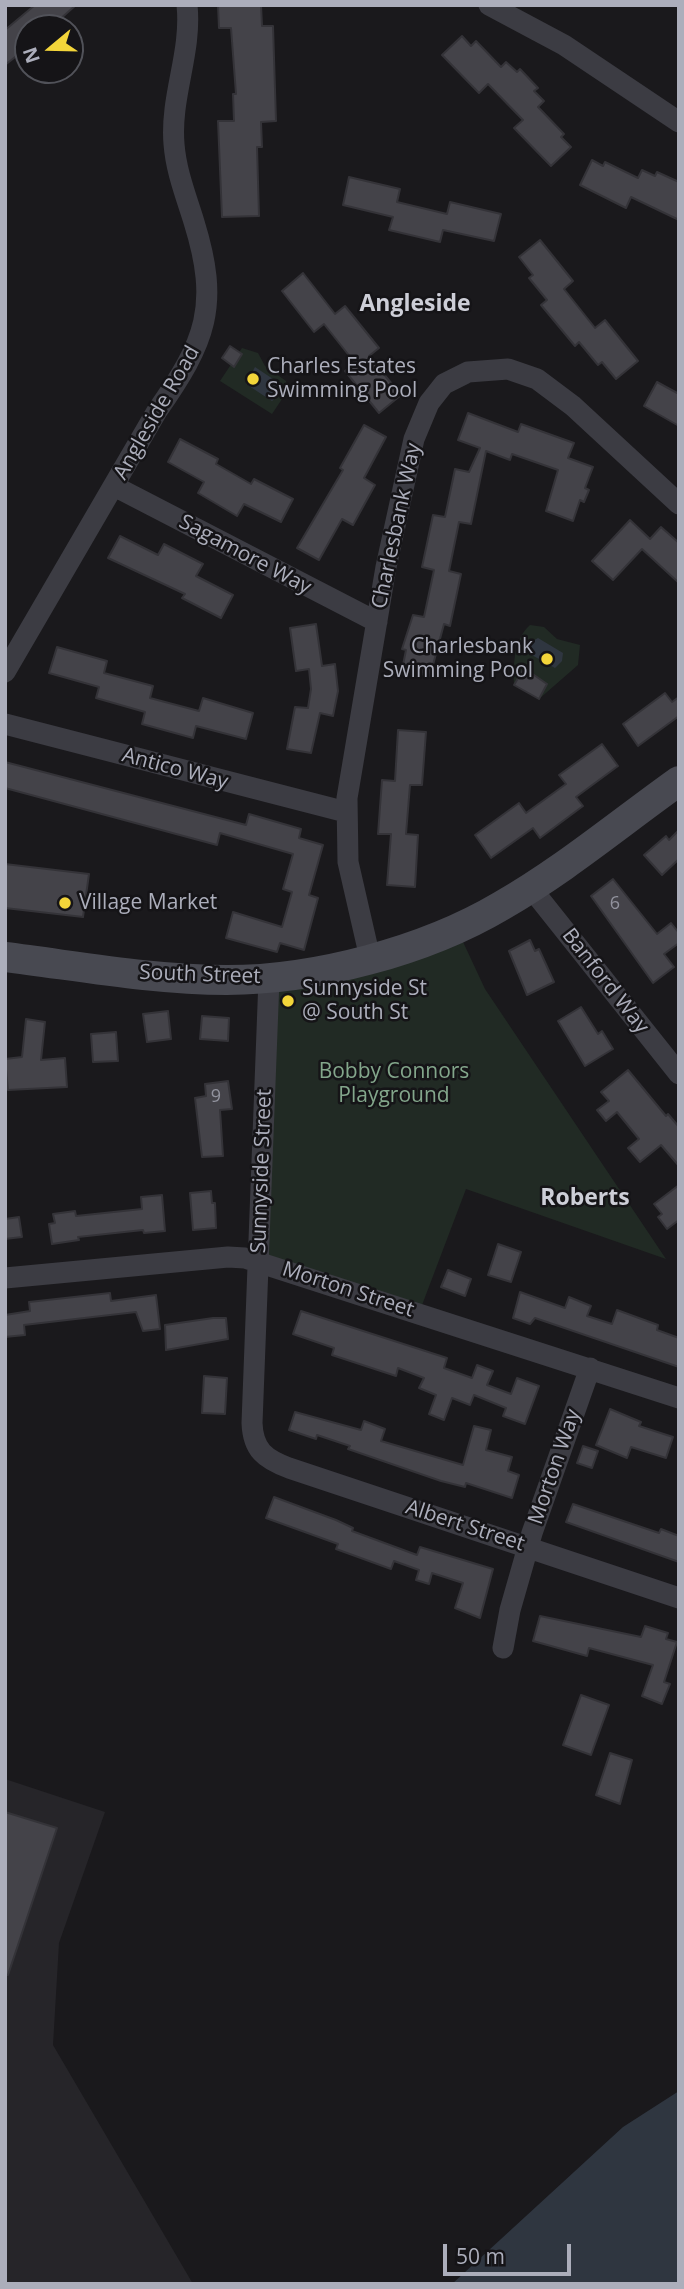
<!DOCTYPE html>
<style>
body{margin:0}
#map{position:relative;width:684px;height:2289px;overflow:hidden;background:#1a191c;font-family:"Open Sans",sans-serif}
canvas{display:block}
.frame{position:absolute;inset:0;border:7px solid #acaebb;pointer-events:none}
.north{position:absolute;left:14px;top:14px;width:70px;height:70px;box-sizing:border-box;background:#151417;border:2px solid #515259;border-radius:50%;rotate:251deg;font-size:19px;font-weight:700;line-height:28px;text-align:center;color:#acaebb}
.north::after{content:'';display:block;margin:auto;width:24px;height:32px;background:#f3d53a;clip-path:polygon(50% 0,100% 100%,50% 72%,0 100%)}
.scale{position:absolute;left:443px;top:2244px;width:128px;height:32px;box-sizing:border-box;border:4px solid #acaebb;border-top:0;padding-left:9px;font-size:21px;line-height:24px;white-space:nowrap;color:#acaebb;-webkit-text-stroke:5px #151417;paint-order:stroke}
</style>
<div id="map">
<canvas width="684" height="2289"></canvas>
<div class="frame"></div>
<div class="north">N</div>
<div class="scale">50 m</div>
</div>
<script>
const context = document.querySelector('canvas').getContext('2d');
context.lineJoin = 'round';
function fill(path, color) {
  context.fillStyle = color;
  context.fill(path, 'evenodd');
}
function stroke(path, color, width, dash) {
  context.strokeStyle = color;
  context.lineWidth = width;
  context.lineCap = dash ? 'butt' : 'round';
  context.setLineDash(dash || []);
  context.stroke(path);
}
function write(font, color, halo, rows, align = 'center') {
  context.font = font + ' "Open Sans",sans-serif';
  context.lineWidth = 5;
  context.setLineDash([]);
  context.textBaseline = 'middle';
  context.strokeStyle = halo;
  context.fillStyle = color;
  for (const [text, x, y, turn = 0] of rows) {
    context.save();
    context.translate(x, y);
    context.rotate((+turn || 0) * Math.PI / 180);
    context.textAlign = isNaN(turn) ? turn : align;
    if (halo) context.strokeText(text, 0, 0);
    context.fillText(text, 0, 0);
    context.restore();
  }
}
fill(new Path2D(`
 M5 1779 105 1812 59 1943 53 2045 193 2284H5Z`), '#262529');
fill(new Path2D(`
 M242 348 258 353 265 366 286 381 288 390 272 414 220 381Z
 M530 625 544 627 557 639 580 645 578 665 539 699 514 685C513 664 514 639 530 625Z
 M457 929 485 989 666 1259 466 1189 419 1313 259 1262 269 979Z`), '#212a24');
fill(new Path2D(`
 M255 367 282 385 278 396 272 401 246 384Z
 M538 638 563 653 562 661 555 668 530 654 531 642Z
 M679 2091V2284H452L623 2127Z`), '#2f3640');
const building = new Path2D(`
 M35 5H76L50 28H28V47L5 65V30Z
 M218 5H261L262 26H273L276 121 261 122 262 147H257L259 216 222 217 218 121H234L233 94H236L231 28H219Z
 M462 36 471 46 476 41 501 67 506 62 517 72 520 69 538 88 534 91 544 101 538 107 564 134 561 137 571 147 551 166 514 128 523 120 488 84 479 93 442 55Z
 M592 160 603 166 605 162 638 178 642 170 655 176 657 172 679 182V220L631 197 626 208 580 185Z
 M349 177 400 189 397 202 447 214 450 202 501 214 494 241 443 230 440 242 389 230 393 217 343 205Z
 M540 240 573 281 564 289 595 328 605 320 638 361 616 379 602 362 598 365 579 342 575 346 541 305 547 300 529 278 533 275 519 257Z
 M303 273 335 314 345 306 379 348 369 356 401 395 379 413 345 371 355 363 324 324 314 332 282 291Z
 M230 346 242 354 234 367 222 358Z
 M657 382 679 394V426L644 406Z
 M468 413 518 432 521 424 574 443 568 458 593 467 585 488 589 490 584 502 580 500 573 521 546 511 558 470 512 454 510 460 486 451 471 524 459 522 449 571 461 574 450 626 444 624 430 676 402 670 406 650 402 649 413 615 424 617 434 570 422 567 433 515 445 517 455 469 469 472 480 448 458 440Z
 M364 425 386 437 364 478 375 485 353 525 342 519 319 560 297 548 343 470 340 468Z
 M180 439 218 459 216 464 251 484 254 479 293 499 281 522 244 504 237 516 198 493 204 482 168 462Z
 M630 520 650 539 661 527 679 543V583L642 549 613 580 592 561Z
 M120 536 158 555 164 544 203 564 196 576 233 595 221 618 182 598 185 594 108 558Z
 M316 624 322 666 335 664 338 691 333 716 320 713 311 753 287 749 295 707 308 708 311 689 309 669 296 671 290 628Z
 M57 647 107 661 104 673 153 686 150 698 199 711 203 698 253 713 246 739 196 726 193 738 142 724 145 712 96 698 99 687 49 673Z
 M524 668 547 684 539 699 514 685Z
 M665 693 672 702 679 697V716L638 746 623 724Z
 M398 730 426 732 422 785H410L406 834 418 835 415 887 387 885 391 834H378L382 780 395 781Z
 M602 744 618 766 576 797 583 806 540 838 533 828 491 858 475 835 519 803 526 813 566 784 559 775Z
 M5 762 246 825 249 814 301 829 299 838 323 845 309 895 318 898 304 950 280 943 277 952 226 938 233 912 282 927 292 892 283 889 293 854 220 833 217 845 5 788Z
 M679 830V859L662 875 644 855 666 836 669 840Z
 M5 864 89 874 83 917 5 908Z
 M613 879 657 934 671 923 679 933V943L664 954 674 967 653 983 591 896Z
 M530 940 535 951 539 949 554 982 527 995 509 951Z
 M581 1007 598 1034 602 1031 613 1049 585 1066 558 1021Z
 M168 1011 171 1039 147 1042 143 1014Z
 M202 1016 229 1018 228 1041 200 1039Z
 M26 1019 45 1022 41 1060 65 1058 67 1087 8 1090 5 1059 22 1057Z
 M116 1032 118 1061 93 1062 91 1034Z
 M628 1070 666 1116 668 1114 679 1127V1166L661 1145 640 1162 628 1148 639 1139 617 1112 606 1121 597 1110 609 1101 601 1092Z
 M228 1081 232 1109 220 1110 223 1156 202 1157 195 1098 206 1096 205 1084Z
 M679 1185V1220L667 1229 658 1217 662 1214 654 1204Z
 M211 1191 212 1203H215L216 1228 193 1230 190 1193Z
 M162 1195 165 1231 144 1233 143 1230 78 1237 79 1240 52 1244 49 1224 55 1223 53 1214 75 1211 76 1216 142 1209 141 1197Z
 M19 1217 22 1237 5 1239V1219Z
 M498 1244 521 1252 511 1282 488 1275Z
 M448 1270 471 1279 465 1296 441 1287Z
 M520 1292 565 1308 569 1297 591 1306 587 1316 612 1324 617 1310 658 1325 657 1330 679 1338V1367L535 1318 530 1324 513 1318Z
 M110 1293 111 1301 156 1295 160 1329 143 1331 136 1312 24 1325 25 1335 5 1337V1315L30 1311 29 1302Z
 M301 1311 447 1358 444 1368 472 1378 477 1365 493 1371 487 1385 511 1394 517 1378 539 1386 525 1424 503 1416 506 1408 474 1395 470 1405 452 1398 444 1420 429 1414 436 1395 419 1388 424 1378 398 1368 396 1376 332 1355 334 1348 293 1334Z
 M213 1318H226L228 1339 166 1350 165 1325Z
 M204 1376 227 1378 225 1414 202 1413Z
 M610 1409 641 1422 639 1426 673 1437 666 1458 631 1447 627 1458 596 1445Z
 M295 1412 361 1430 364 1421 385 1429 381 1441 463 1465 474 1426 491 1430 486 1450 512 1457 508 1471 519 1475 512 1498 466 1483 465 1487 441 1481 348 1449 350 1446 317 1435 316 1439 289 1430Z
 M583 1446 598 1451 592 1468 577 1463Z
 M274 1497 336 1520 353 1528 352 1531 417 1555 420 1547 493 1569 480 1618 455 1608 463 1583 432 1573 429 1584 416 1580 419 1570 394 1561 391 1569 336 1549 338 1544 266 1518Z
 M573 1504 659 1533 661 1529 679 1536V1562L566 1522Z
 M540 1616 641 1637 645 1626 668 1633 666 1639 677 1642 664 1682 670 1684 662 1704 642 1696 653 1665 589 1648 587 1656 533 1641Z
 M581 1695 609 1705 591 1755 563 1745Z
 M610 1753 632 1760 620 1804 596 1795Z
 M5 1812 57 1828 8 1975H5Z`);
fill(building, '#444349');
stroke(building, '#343338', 2);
stroke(new Path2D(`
 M489 5 564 45 679 122
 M114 486 377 622
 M5 672 157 411C206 341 220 306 194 222 186 196 176 171 174 144 170 96 192 53 187 5
 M5 724 346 812
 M531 888 679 1074
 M370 958 348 862 347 798 386 567 414 439 429 403 444 384 468 372 508 369 537 379 573 406 679 504
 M269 979 252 1423C253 1450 265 1459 289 1468L679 1598
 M5 1278 228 1257 245 1258 679 1398
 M503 1648 510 1610 532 1533 590 1368`), '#3c3c43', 21);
stroke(new Path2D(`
 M5 957C78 966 153 980 227 980 315 980 425 951 501 906 564 870 620 823 679 781`), '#484951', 30);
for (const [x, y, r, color] of [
 [253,379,7,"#f3d53a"],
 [547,659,7,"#f3d53a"],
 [65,903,7,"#f3d53a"],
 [288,1001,7,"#f3d53a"]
]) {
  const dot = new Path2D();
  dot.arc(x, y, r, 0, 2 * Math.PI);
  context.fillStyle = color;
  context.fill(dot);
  stroke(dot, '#151417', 2.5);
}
write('18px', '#92939e', null, [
 ["6",615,904],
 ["9",216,1097]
]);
write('21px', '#acaebb', '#151417', [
 ["Charles Estates",267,367],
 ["Swimming Pool",267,391],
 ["Charlesbank",533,647,"right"],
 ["Swimming Pool",533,671,"right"],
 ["Village Market",79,903],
 ["Sunnyside St",302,989],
 ["@ South St",302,1013]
], 'left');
write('21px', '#acaebb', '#151417', [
 ["Angleside Road",157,413,-60],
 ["Charlesbank Way",397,526,-78],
 ["Sagamore Way",245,555,28],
 ["Antico Way",175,769,15],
 ["South Street",200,975,2],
 ["Banford Way",605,981,52],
 ["Sunnyside Street",262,1171,-88],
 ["Morton Street",348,1290,18],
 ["Morton Way",555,1467,-71],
 ["Albert Street",465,1526,18]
]);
write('21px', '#83a68b', '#151417', [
 ["Bobby Connors",394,1072],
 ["Playground",394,1096]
]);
write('bold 23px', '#cdced7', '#151417', [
 ["Angleside",415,304],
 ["Roberts",585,1198]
]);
</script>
